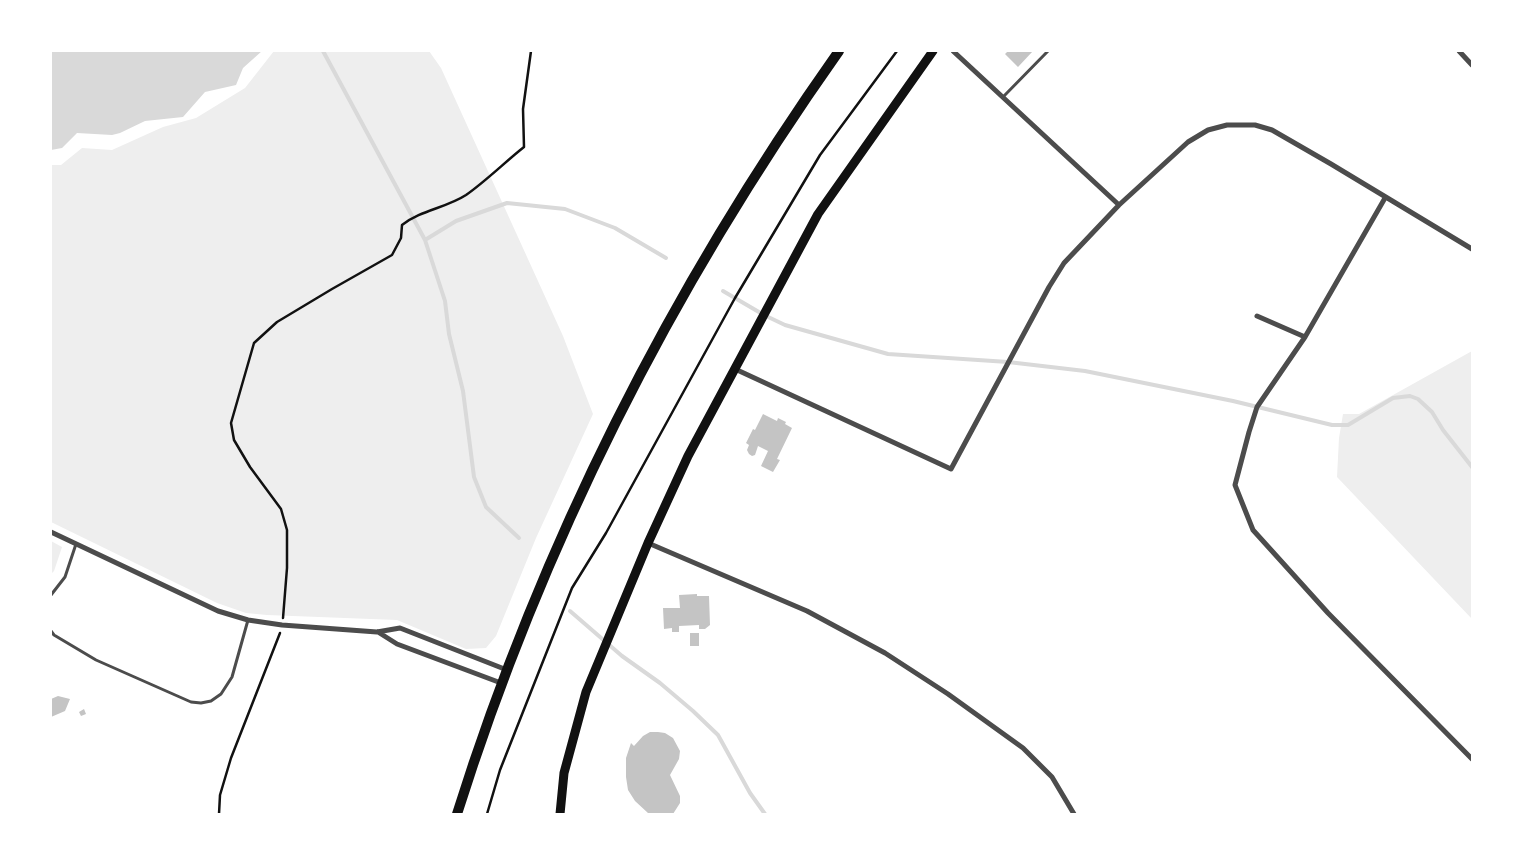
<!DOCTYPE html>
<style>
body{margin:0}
#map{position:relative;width:1523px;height:865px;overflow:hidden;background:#fff;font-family:Figtree,sans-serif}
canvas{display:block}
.frame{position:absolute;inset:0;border:52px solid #fff;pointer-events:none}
</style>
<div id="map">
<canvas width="1523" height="865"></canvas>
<div class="frame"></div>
</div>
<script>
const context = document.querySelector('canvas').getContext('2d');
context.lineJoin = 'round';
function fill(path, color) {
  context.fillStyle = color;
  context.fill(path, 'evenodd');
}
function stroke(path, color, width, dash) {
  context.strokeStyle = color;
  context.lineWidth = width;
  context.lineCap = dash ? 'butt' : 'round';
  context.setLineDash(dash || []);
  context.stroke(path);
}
fill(new Path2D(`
 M274 51H429L441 68 563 336 593 414 536 538 496 636 486 648 466 649 397 620 267 615 246 613 217 603 51 522V165H61L82 148 112 150 163 127 196 118 245 88Z
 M1472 351V619L1337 477 1339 438 1343 414H1359Z
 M51 541 62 547 54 571 51 574Z`), '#eee');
fill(new Path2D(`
 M51 51H262L243 68 236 85 205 92 183 117 145 121 120 133 112 135 77 133 62 148 51 150Z`), '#d9d9d9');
stroke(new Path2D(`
 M323 51 425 240 445 301 449 334 463 391 474 477 486 507 519 538
 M425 240 456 221 507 203 565 209 615 228 666 258
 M723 291 764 315 785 325 888 354 1008 362 1085 371 1233 401 1332 425H1348L1393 398 1410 396 1418 399 1432 412 1443 430 1472 467
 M570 611 622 656 660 683 693 711 718 735 750 793 765 814`), '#d9d9d9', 4);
fill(new Path2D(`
 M1008 51H1033L1018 67 1005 54Z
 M763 414 777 421 778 418 786 422 785 424 792 428 777 459 780 460 773 472 761 466 768 451 758 446 755 455 752 456 749 454 747 450 749 445 746 443 753 429 755 430Z
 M697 594V596H709L710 625 705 629H699V625L679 626V632H672V628L664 629 663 608H680L679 595Z
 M690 633H699V646H690Z
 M58 696 70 699 65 711 51 717V699Z
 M84 709 86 714 81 716 79 712Z
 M650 732H658L665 733 673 738 680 751 679 759 670 775 680 796V803L673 814 648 813 635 801 628 790 626 777V758L631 743 634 746 643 736Z`), '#c4c4c4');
stroke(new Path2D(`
 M283 618 287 568V530L281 509 250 467 234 440 231 423 254 343 277 322 332 289 392 255 401 238 402 225C421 210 446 208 466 195 486 181 505 162 524 147L523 109 531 51
 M219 814 220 795 231 758 280 633
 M487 814 500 770 572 588 606 533 735 298 820 155 897 51`), '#111', 2.5);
stroke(new Path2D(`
 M1003 97 1048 51
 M51 595 65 577 76 544
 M51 631 54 635 96 660 191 702 201 703 211 701 221 694 232 677 248 620`), '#4c4c4c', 3);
stroke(new Path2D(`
 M953 51 1119 205
 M1459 51 1472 65
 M1385 198 1305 337 1257 407 1249 432 1235 485 1253 530 1328 613 1472 759
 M1257 316 1305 337
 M735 369 951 469 1049 287 1064 263 1119 205 1188 142 1208 130 1227 125H1255L1272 130 1331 164 1472 249
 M51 532 218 611 248 620 282 625 377 632 400 628 507 670
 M648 543 807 611 885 653 948 694 1023 748 1052 777 1074 814
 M378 632 397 644 501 683`), '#4c4c4c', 5);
stroke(new Path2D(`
 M560 814 564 773 586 692 648 543 688 456 818 214 933 51`), '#111', 9);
stroke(new Path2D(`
 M457 814C543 541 674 284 839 51`), '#111', 10);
</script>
